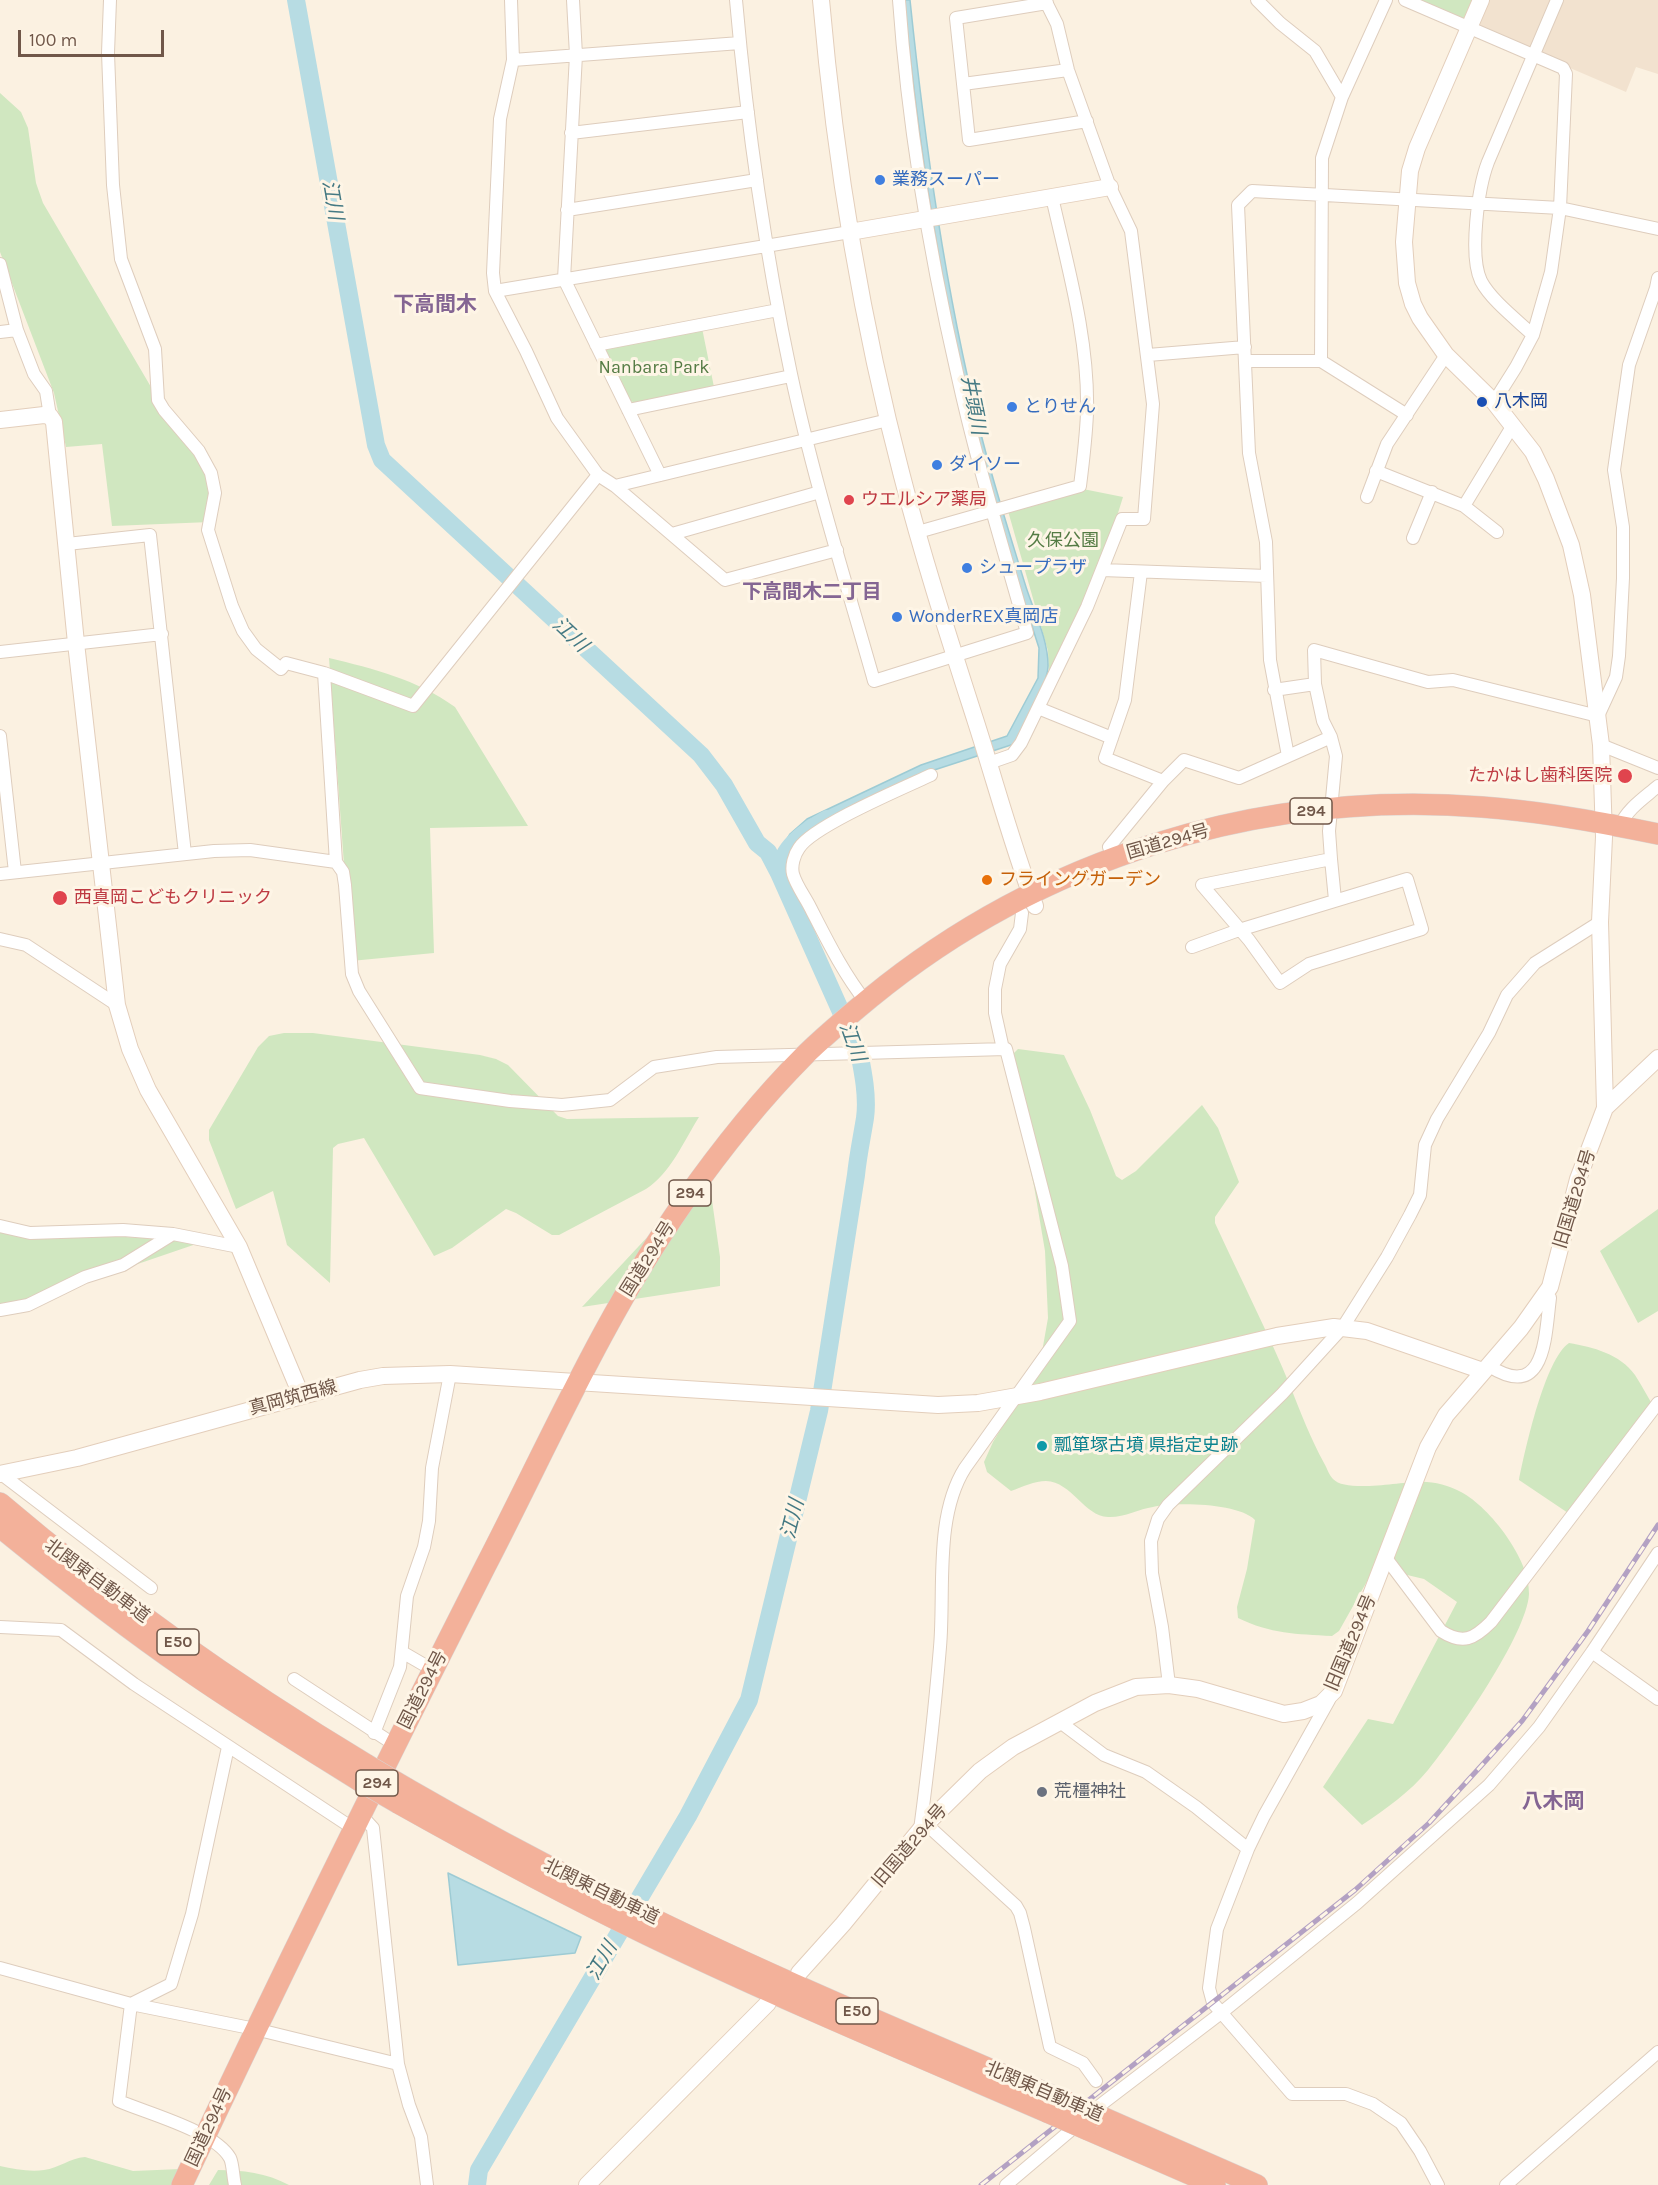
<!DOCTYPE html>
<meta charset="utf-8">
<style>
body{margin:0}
#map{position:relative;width:1658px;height:2185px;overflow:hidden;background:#fbf1e1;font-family:Karla,sans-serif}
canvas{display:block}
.scale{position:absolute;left:18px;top:30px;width:146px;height:27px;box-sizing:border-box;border:3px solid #705749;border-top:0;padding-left:8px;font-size:18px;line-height:21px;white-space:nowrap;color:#705749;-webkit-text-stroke:4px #fef5e6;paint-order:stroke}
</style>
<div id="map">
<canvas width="1658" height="2185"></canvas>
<div class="scale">100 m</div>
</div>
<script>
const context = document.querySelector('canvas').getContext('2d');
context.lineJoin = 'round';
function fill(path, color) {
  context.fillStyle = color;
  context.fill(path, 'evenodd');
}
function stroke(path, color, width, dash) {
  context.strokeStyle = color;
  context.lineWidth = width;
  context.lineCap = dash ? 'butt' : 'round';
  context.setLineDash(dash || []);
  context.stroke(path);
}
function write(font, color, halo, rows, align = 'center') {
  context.font = font + ' Karla,"Noto Sans JP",sans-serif';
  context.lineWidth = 6;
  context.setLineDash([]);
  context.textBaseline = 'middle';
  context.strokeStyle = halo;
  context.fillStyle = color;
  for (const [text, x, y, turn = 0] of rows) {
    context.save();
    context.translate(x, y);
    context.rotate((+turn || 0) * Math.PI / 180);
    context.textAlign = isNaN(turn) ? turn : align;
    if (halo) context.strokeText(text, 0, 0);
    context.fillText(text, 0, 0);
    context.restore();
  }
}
fill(new Path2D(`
 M1489 0H1658V74L1636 67 1626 92 1477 28Z`), '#f2e2cf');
fill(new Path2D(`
 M1417 0H1473L1464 20Z
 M0 93 21 112 28 128 36 183 43 203 151 387 211 473 210 522 112 526 102 444 66 447 54 393 0 252Z
 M702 328 714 387 636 403 627 400 604 354 608 347Z
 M1083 489 1123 497 1088 609 1049 677 1048 651 1008 511Z
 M329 658C374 669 416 679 455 707L528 826 430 828 434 953 351 961Z
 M284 1033H313L480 1055 496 1059 508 1065 558 1116 567 1119 699 1117C684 1141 670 1174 646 1189L559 1235H552L516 1213 506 1209 452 1248 434 1256 364 1138 338 1144 333 1148 330 1283 287 1245 273 1191 236 1209 209 1140V1130L258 1047 269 1036Z
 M1018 1049 1064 1055 1090 1110 1116 1176 1122 1180 1136 1171 1202 1105 1218 1128 1239 1182 1215 1217V1223C1240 1278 1268 1332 1291 1388 1301 1414 1311 1439 1324 1463 1327 1468 1329 1475 1333 1479 1346 1493 1399 1482 1417 1482 1432 1481 1448 1485 1461 1492 1490 1507 1531 1561 1529 1594 1527 1634 1455 1737 1428 1770 1410 1792 1386 1809 1362 1825L1323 1787 1368 1719 1393 1724 1457 1602 1424 1579 1382 1569 1370 1576 1339 1631 1332 1636C1296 1634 1271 1634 1238 1618L1237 1607 1247 1569 1255 1520C1238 1503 1176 1502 1153 1507 1139 1509 1123 1518 1108 1517 1084 1516 1072 1482 1046 1481 1035 1481 1022 1487 1011 1491L987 1472 984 1462 993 1442 1033 1376 1042 1352 1048 1318 1045 1251 1034 1186 1014 1099V1053Z
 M708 1172 720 1257V1286L582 1307Z
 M1658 1209V1311L1638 1323 1600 1251Z
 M0 1226 86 1235 205 1241 0 1311Z
 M1569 1343C1593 1347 1620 1354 1635 1375 1643 1387 1649 1400 1657 1412L1574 1517 1519 1480C1525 1450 1545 1359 1569 1343Z
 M85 2157 133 2171 181 2169 173 2185H0V2166C14 2169 30 2172 44 2170 59 2168 70 2158 85 2157Z
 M218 2170C242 2170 267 2173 289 2185H209Z`), '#d0e7c0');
const water = new Path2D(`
 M904 0H910C925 144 945 289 980 430 993 483 1010 535 1026 587 1034 612 1048 639 1048 665 1049 683 1023 726 1014 744L925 773 801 834C789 847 787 859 787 876L777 856 790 834 807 819 921 765 1007 736 1038 678 1039 648C1011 562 985 475 965 386 936 259 917 130 904 0Z
 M448 1873 581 1937 575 1953 458 1965Z`);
fill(water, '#b7dce3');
stroke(water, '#9dcbd4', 1.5);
stroke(new Path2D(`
 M296 0 376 445 382 460 701 755 724 785 757 843 768 852 779 873 859 1052C863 1072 868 1097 865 1118 862 1137 858 1155 856 1175L819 1411 749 1700 688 1816 479 2170 477 2185
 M781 866C784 845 809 829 827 819`), '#b7dce3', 18);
const street = new Path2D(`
 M110 0 108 53 113 185 121 259 155 349 158 400 164 410 199 451 211 473 215 493 208 530 232 606 243 631 256 649 281 669 286 663 324 673 413 706 598 475
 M511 0 513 60 500 119 493 273 495 291 526 351 557 418 598 475 615 486 725 580 837 550
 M573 0 576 55 564 279 660 475
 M736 0C747 125 765 251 791 374 813 477 845 579 874 681L1027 633C1003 547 976 461 957 373 929 251 908 126 899 0
 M1257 0 1280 23 1315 51 1342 97
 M1405 0 1563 68 1566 74 1560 208 1551 272 1533 335 1516 367 1494 402
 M1047 3 956 18 969 140 1087 121
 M513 60 740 43
 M963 84 1068 70
 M571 133 748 112
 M567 210 757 180
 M0 264 17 330 34 374 46 391 50 416
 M495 291 850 232
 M0 332 17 330
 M1533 335C1517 320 1491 300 1481 281 1469 256 1478 188 1488 162L1557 0
 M596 345 778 310
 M1148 355 1245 347
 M1246 361H1321L1407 415
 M1321 361 1322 158 1342 97 1386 0
 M628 410 791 376
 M1376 471 1464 506 1513 425
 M615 486 888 420
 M1367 497 1387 444 1446 355
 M1464 506 1497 532
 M918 532 1080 486C1083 462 1086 438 1087 413 1089 340 1068 268 1052 197
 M672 534 820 492
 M1413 538 1432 492
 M67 544 150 535 185 854
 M1102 570 1267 576
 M1141 572 1125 700 1105 758 1163 781
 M0 652 162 634
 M324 673 336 862 343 872 345 885 352 974 359 991 420 1088 510 1101 562 1105 610 1100 654 1067 717 1057 1006 1049 1062 1266 1070 1321 965 1468C934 1517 945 1591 940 1647 935 1708 928 1769 920 1830
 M1274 690 1315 684
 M1038 708 1112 738
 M0 736 15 872
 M1601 745 1658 768
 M1288 756 1270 660 1266 542 1249 453 1238 205 1252 191 1560 208 1658 229
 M989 763 1012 755 1021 743 1087 607 1122 519H1144L1153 404 1131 231 1110 187 1068 70 1057 24 1045 0
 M1620 826C1627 809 1644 798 1658 786
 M1113 857 1109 847 1163 781 1184 760 1239 778 1331 737
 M1331 859 1329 831 1336 756 1331 737 1323 721 1315 684 1314 650 1428 682 1453 680 1598 716 1616 677 1619 656 1623 578V527L1614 470 1629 365 1656 288 1658 278
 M0 874 214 851 250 850 336 862
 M0 939 26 945 117 1005
 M1192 947 1239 930 1407 879 1422 929 1309 964 1280 983 1249 940 1202 885 1331 859 1335 900
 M866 1002C843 973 827 940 810 907 805 897 796 885 793 874 791 866 794 855 799 848 813 826 903 788 931 775
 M1003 1049 995 1013V989L1000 964 1020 929 1022 913
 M0 1226 30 1233 123 1230 173 1234 239 1247
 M0 1310 28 1305 85 1277 123 1265 173 1234
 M1489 1366C1546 1402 1545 1336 1550 1298L1545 1295
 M0 1473 151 1588
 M1386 1558 1441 1631C1463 1645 1474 1639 1491 1622L1658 1403
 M0 1627 61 1630 134 1684 354 1829
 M402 1652 433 1670
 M1592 1652 1658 1699
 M294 1679 395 1745
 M1169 1685 1162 1627 1152 1573 1151 1541 1158 1519 1168 1505 1282 1394 1343 1327 1387 1257 1410 1215 1420 1195 1425 1145 1437 1119 1489 1033 1507 995 1535 963 1600 922
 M1329 1700 1264 1816 1248 1849 1217 1929 1209 1988 1213 2003 1292 2094H1346L1373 2104 1401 2123 1420 2151 1438 2185
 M1060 1722 1104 1755 1146 1772 1196 1807 1248 1849
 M374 1733 400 1667 407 1596 424 1547 429 1521 432 1468 450 1374
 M361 1815 373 1828 398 2064 409 2105 421 2137 427 2185
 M926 1824 1016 1906 1020 1913 1024 1928 1050 2047 1083 2063 1096 2081
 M0 1968 131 2004 255 2029 398 2064
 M131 2004 171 1984 192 1914 228 1747
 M131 2004 119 2101C146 2113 215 2131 230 2158 233 2164 233 2177 235 2185
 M1006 2185 1103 2103 1221 2013 1357 1903 1489 1785 1539 1727 1592 1652 1658 1553
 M1506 2185 1658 2052`);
const secondary = new Path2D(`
 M821 0C835 160 861 320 902 476 923 558 949 638 975 719 995 781 1012 845 1035 906
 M1481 0 1417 148 1410 171 1404 242 1407 283 1413 304 1420 318 1446 355 1494 402 1533 452 1546 479 1571 545 1582 595 1601 745 1604 837 1600 922 1605 1108
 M850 232 1110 187
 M0 420 44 415 50 416 54 422 76 643 117 1005 130 1049 148 1090 239 1247 301 1395
 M0 1474 77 1458 360 1380 383 1376 450 1374 938 1405 978 1403 1040 1392 1277 1336 1334 1327 1367 1331 1483 1371
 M799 1973 843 1924 920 1830 980 1771 1013 1747 1095 1703 1136 1687 1169 1685 1198 1689 1284 1714 1303 1711 1321 1704 1334 1691 1428 1447 1446 1415 1521 1328 1550 1287 1578 1179 1605 1108 1658 1058
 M587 2185 768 2003`);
const highway = new Path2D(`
 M0 1503C115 1601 238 1687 367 1765
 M0 1527C60 1576 122 1625 186 1669 242 1708 301 1744 360 1781
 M406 1788C470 1825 535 1860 601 1893 751 1969 906 2033 1060 2099
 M398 1803C480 1849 563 1894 648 1935 779 1998 913 2054 1047 2112
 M1102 2117 1257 2185
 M1086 2129 1215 2185
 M182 2185C280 1977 382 1770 486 1565 549 1443 604 1316 683 1203 719 1152 758 1102 803 1057 824 1036 847 1017 870 998 1042 857 1260 790 1482 807 1541 811 1600 822 1658 834`);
stroke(street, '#decdbd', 14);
stroke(secondary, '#e3cebb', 18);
stroke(highway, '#dad3d0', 22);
stroke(street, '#fff', 12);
stroke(secondary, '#fff', 16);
stroke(highway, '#f3b19a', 21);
const rail = new Path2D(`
 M981 2185 1355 1890 1429 1823 1522 1721 1588 1631 1658 1525`);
stroke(rail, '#b3a1c3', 5);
stroke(rail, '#fef5e6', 3, [9]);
const highwayBridge = new Path2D(`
 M367 1765 406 1788
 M360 1781 398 1803
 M1060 2099 1102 2117
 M1047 2112 1086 2129`);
stroke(highwayBridge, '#dad3d0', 22, []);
stroke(highwayBridge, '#f3b19a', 21);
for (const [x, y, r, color] of [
 [880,180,6,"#3f7fe0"],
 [1482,402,6,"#1a4fb4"],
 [1012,407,6,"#3f7fe0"],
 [937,465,6,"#3f7fe0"],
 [849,500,6,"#e0444e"],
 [967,568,6,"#3f7fe0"],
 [897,617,6,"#3f7fe0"],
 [1625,776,8,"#e0444e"],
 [987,880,6,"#e8710a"],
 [60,898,8,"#e0444e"],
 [1042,1446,6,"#0f9aa8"],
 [1042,1792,6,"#6b7280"]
]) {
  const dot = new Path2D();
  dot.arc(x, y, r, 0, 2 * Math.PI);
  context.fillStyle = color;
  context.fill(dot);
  stroke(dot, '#fef5e6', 2);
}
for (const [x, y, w] of [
 [1311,811,42],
 [690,1193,42],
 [178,1642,42],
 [377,1783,42],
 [857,2011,42]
]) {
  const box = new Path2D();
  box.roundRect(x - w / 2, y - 13, w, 26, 4.5);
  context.fillStyle = '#fef5e6';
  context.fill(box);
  stroke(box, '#705749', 1.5);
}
write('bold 16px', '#705749', null, [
 ["294",1311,811],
 ["294",690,1193],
 ["E50",178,1642],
 ["294",377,1783],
 ["E50",857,2011]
]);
write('18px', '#366cbe', '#fef5e6', [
 ["業務スーパー",892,180],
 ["とりせん",1024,407],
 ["ダイソー",949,465],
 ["シュープラザ",979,568],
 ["WonderREX真岡店",909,617]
], 'left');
write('18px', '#547b44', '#fef5e6', [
 ["Nanbara Park",654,368],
 ["久保公園",1063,541]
]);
write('18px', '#164399', '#fef5e6', [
 ["八木岡",1494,402]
], 'left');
write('18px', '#be3a42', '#fef5e6', [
 ["ウエルシア薬局",861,500],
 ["たかはし歯科医院",1612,776,"right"],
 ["西真岡こどもクリニック",74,898]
], 'left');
write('18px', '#705749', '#fef5e6', [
 ["国道294号",1168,842,-16],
 ["旧国道294号",1575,1199,-73],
 ["国道294号",648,1259,-58],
 ["真岡筑西線",293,1398,-15],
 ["北関東自動車道",97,1581,37],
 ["旧国道294号",1351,1643,-67],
 ["国道294号",423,1690,-63],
 ["旧国道294号",910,1846,-49],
 ["北関東自動車道",601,1892,26],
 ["北関東自動車道",1044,2092,23],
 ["国道294号",209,2127,-65]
]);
write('18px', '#c56008', '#fef5e6', [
 ["フライングガーデン",999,880]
], 'left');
write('18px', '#0d838f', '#fef5e6', [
 ["瓢箪塚古墳 県指定史跡",1054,1446]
], 'left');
write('18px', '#5b616d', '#fef5e6', [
 ["荒橿神社",1054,1792]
], 'left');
write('italic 20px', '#447983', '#fef5e6', [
 ["江川",332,200,80],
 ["井頭川",973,405,79],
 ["江川",570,635,43],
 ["江川",852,1042,70],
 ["江川",793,1519,-76],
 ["江川",602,1961,-60]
]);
write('bold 20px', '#846593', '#fef5e6', [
 ["下高間木二丁目",812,592]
]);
write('bold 21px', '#846593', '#fef5e6', [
 ["下高間木",435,305],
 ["八木岡",1553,1802]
]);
</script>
